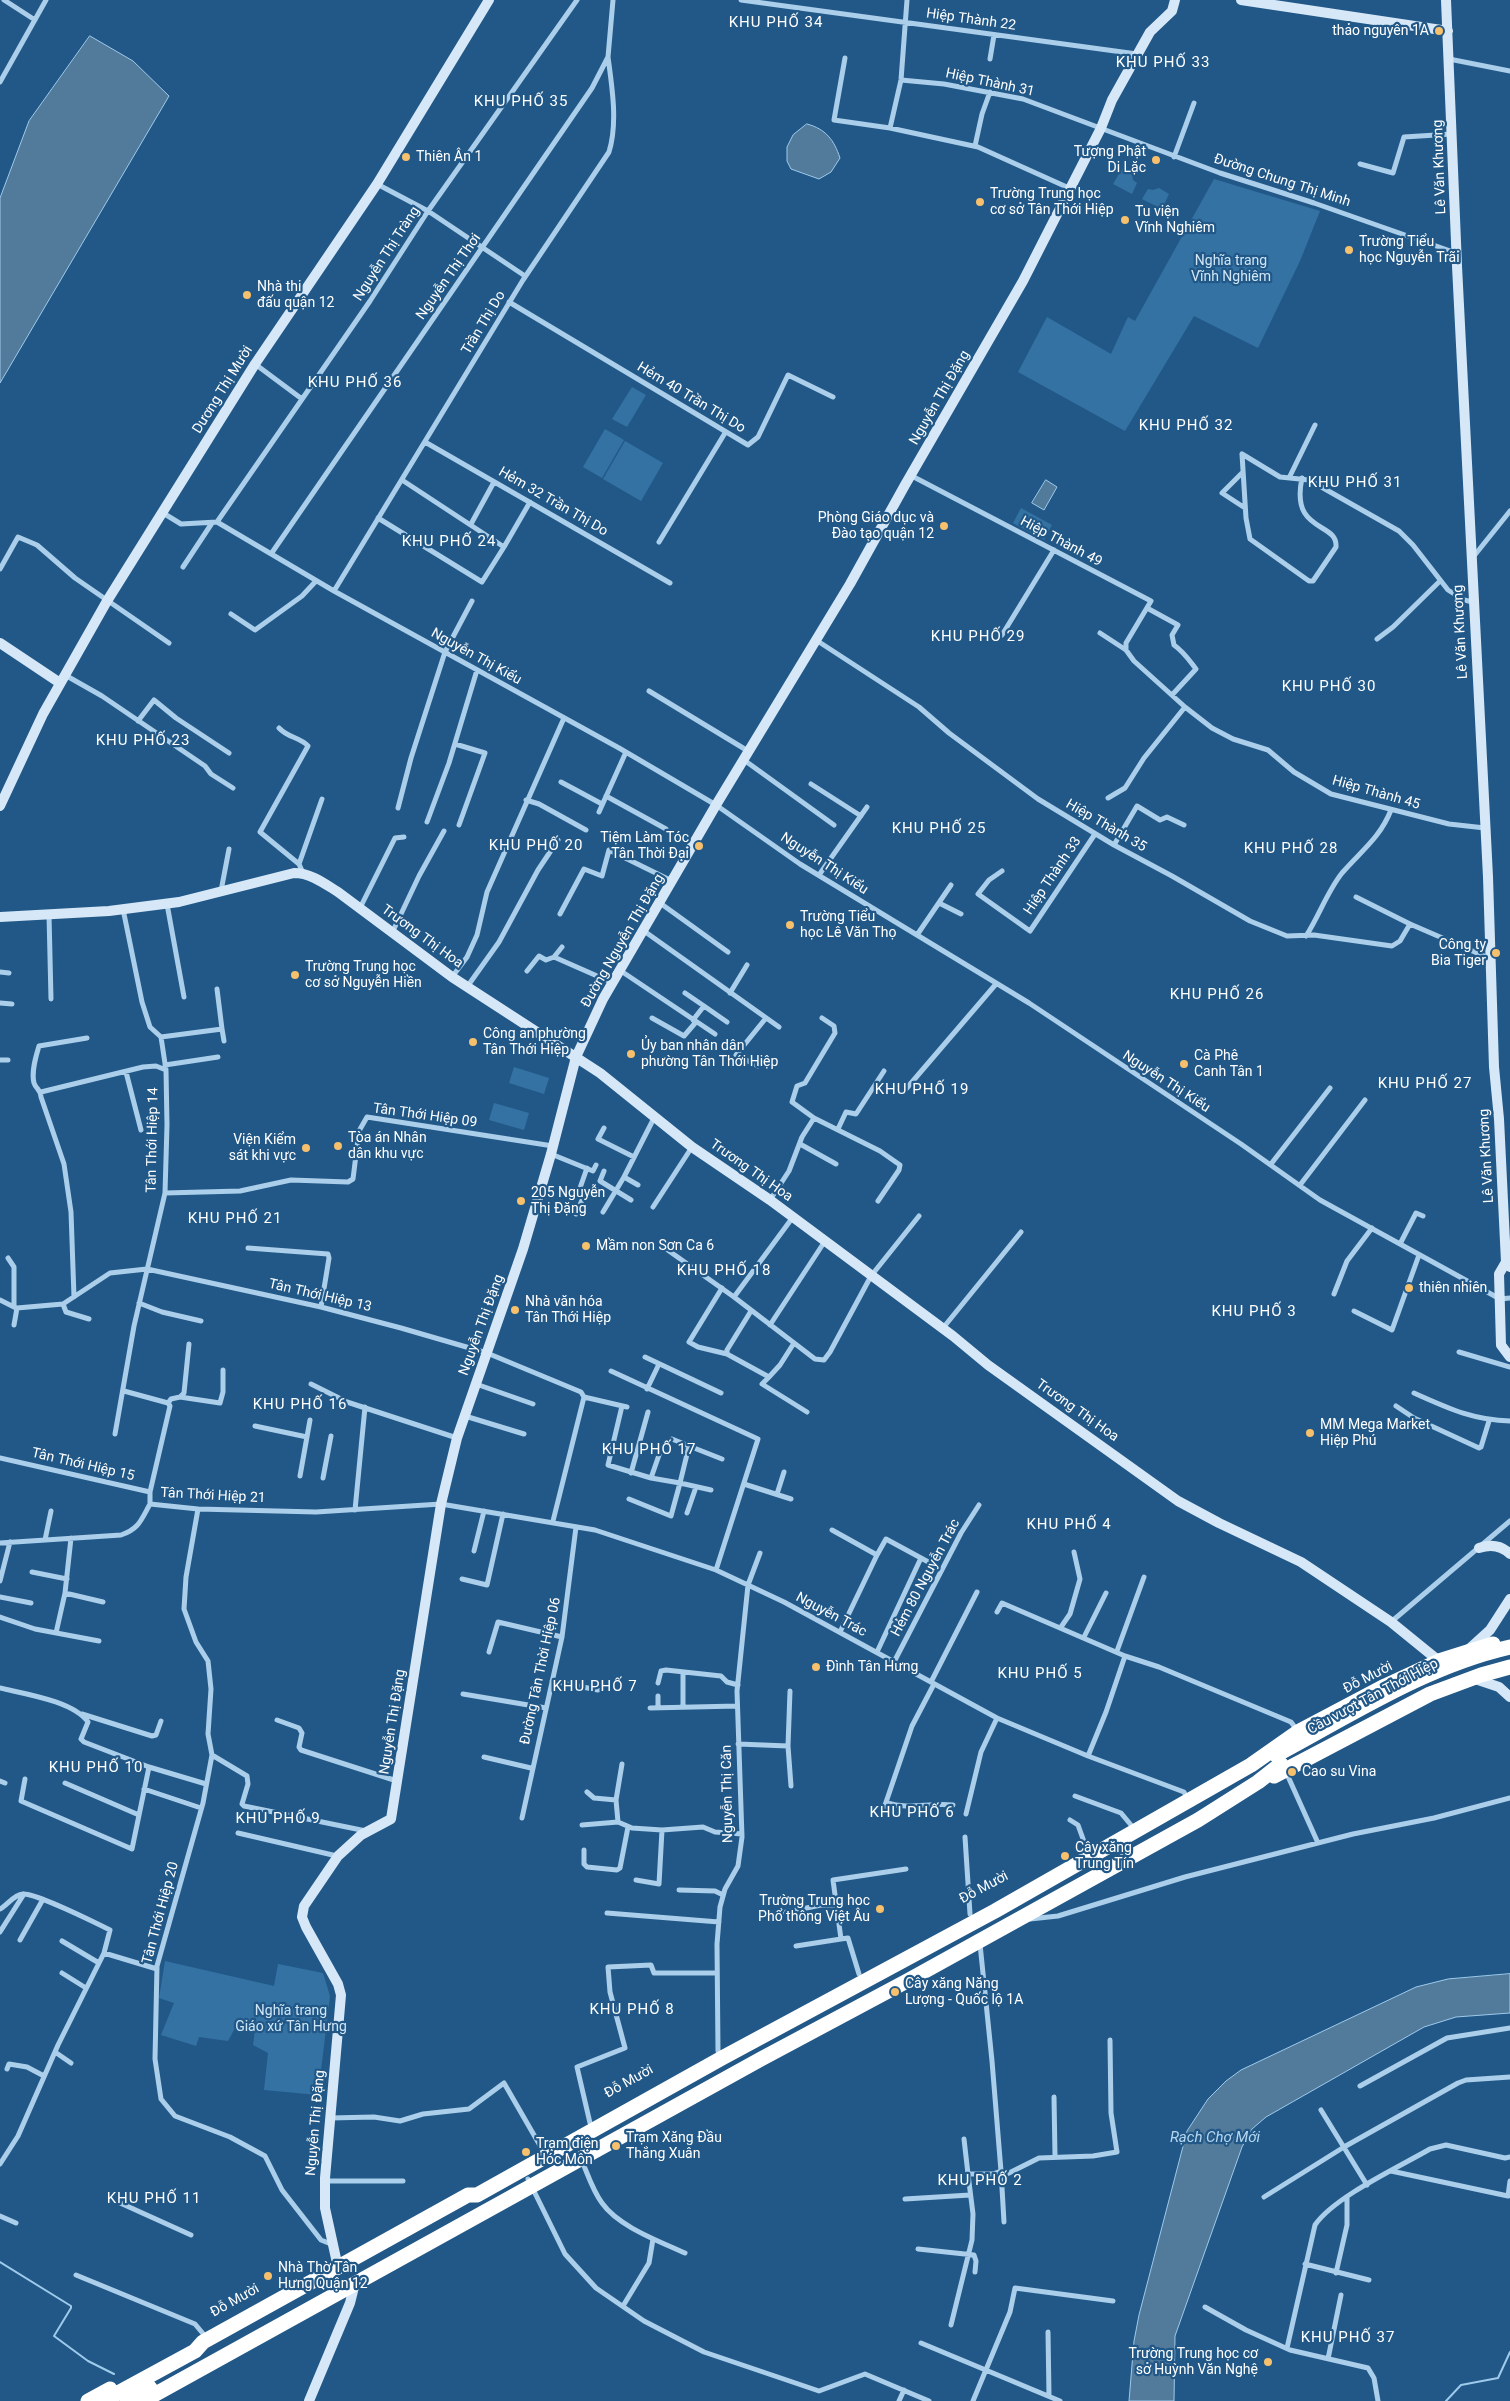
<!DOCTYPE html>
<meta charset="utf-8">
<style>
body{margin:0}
canvas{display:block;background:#215887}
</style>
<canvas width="1510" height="2401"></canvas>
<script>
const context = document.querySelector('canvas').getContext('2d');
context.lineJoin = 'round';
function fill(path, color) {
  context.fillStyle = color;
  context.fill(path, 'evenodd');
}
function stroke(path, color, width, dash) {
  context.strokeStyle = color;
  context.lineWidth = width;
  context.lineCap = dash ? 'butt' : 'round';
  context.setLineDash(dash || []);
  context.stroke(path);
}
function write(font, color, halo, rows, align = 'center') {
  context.font = font + ' Roboto,sans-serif';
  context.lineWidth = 4.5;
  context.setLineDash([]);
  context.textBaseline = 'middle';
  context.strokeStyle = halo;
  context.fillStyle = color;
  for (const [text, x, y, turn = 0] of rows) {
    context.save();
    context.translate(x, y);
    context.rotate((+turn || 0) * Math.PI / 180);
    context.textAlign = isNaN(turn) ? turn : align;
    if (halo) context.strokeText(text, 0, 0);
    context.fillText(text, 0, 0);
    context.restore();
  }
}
fill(new Path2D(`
 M1122 169 1132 174 1133 180 1137 183 1132 194 1113 184Z
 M1214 179 1320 211 1300 261 1258 348 1194 316 1125 431 1018 372 1047 317 1111 354 1128 317 1135 321Z
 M1159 188 1169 194 1162 209 1142 199 1148 189 1153 190Z
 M632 387 646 395 627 427 612 419Z
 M605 429 624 440 602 478 583 467Z
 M625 441 663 463 641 501 603 479Z
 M1021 508 1052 525 1044 540 1013 523Z
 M514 1067 549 1078 544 1094 509 1083Z
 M494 1103 529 1113 524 1130 489 1120Z
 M165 1961 274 1986 278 1964 323 1973 330 1996 318 2095 264 2090 268 2053 253 2045 255 2030 235 2028 228 2041 199 2037 196 2046 161 2035 174 2003 159 1998Z`), '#3472a4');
const water = new Path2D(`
 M90 36 133 61 169 96 0 383V198L29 121Z
 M807 124C826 129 834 140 840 158L831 172 819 179 791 169 787 161V147L793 135Z
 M1046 480 1057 487 1044 510 1032 503Z
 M1510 1974V2013L1456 2017 1424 2027 1266 2117 1252 2129 1242 2147 1175 2336 1174 2401H1129L1134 2341 1139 2315 1187 2131 1208 2099 1226 2081 1241 2070 1416 1987 1448 1979Z`);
fill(water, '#527a9b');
stroke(water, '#9ecaeb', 1);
stroke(new Path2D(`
 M0 2262 71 2306V2308L54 2336 88 2361 114 2374
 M1446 2401 1461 2385 1498 2378 1510 2352`), '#9ecaeb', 2);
stroke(new Path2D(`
 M4 0 35 20
 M741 0 1137 54
 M845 58 834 120 890 128 978 147 1069 188
 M990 59 994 35
 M1449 59 1510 71
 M901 80 944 84 1023 99 1220 173 1314 203 1456 253
 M0 82 46 0
 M890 128 901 80 907 0
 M975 146 982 114 990 92
 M1174 157 1194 103
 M1360 164 1393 173 1404 137 1452 134
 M377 184 428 211 525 276
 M509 302 748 445 758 437 788 375 833 397
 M255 364 302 399
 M425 442 670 583
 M1242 454 1246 518 1250 539 1309 581H1313L1336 547C1338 521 1290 534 1302 478
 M1242 454 1280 477 1309 480 1399 531 1413 545 1448 590 1464 600 1473 602
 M1242 473 1222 493 1245 508
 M910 475 1151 601 1126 643V650
 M1289 478 1315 425
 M163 513 181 524 217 522 334 591 619 748 716 805 800 864 1029 1003 1241 1144 1320 1200 1500 1299 1510 1298
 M378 518 482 582 504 547 402 480
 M217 522 370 301 428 211 577 0
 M471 524 494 482
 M659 542 725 433
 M504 547 530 502
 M271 554 592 88 608 57 613 0
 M1474 556 1510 511
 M183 567 212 523
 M0 569 18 537 37 545 75 578 169 643
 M334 591 523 280 609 152C618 123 612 87 608 57
 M1147 608 1178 625 1172 635 1174 645C1184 652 1189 660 1196 669L1172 695
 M231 614 255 630 302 596 316 581
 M1100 633 1126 650 1134 661 1185 707 1212 728 1233 739 1268 750 1294 772 1331 794 1449 824 1485 828
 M1002 635 1054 550
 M1377 639 1393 627 1440 581
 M816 640 919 707 949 733 1038 799 1114 845 1172 876 1250 921 1287 936 1314 935 1392 946 1400 941 1410 924
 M65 675 102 696 205 766 211 774 233 788
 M649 691 748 751
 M138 721 154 700 176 718 229 753
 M279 728C288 738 300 737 308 746L260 832 299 864 303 873
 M455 744 485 753 459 825
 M744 760 834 825
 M561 782 602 804
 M811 784 861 816
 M606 796 666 829
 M1108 798 1125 788 1144 758 1185 707
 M526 800 539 804 586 830
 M398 808 411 758 445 652 472 601
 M599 812 626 752
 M427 822 449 763 477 670
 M1114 845 1137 806 1160 820 1167 817 1184 825
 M299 864 322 799
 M1002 871 989 880 978 894 1030 931 1095 834
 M819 875 867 807
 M221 891 229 849
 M1356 897 1410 924 1491 959
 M660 903 728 952
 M939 903 961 914
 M167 904 184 997
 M360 908 395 838 404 837
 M560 914 584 869 602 876 609 850 672 881
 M49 915 51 999
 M644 931 779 1027
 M392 933 419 876 444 831
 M917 935 951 885
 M1306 936C1319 916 1327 892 1342 873 1361 851 1380 838 1391 810
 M562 947 554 957 613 983
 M527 971 539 956 546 960 554 957
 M621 971 715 1034
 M0 972 9 973
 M452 977 467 957 477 935 487 892 564 718
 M467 987 499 942 538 870 558 840
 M685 993 704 1006
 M730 993 747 965
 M0 1003 12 1004
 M652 1018 684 1036 696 1022
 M822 1018 834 1026 835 1033 805 1083 797 1086 792 1102 814 1118 880 1151 900 1165 899 1170 878 1201
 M693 1020 704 1006 727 1022
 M222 1029 224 1041
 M161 1037 222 1029 217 989
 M0 1060H8
 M165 1065 218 1057
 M758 1066 736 1055 766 1018
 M126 1072 141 1130
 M906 1089 996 984
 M41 1092 143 1067 156 1066 166 1070
 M604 1128 598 1139 634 1157
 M838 1129 846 1112 856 1114 884 1071
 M800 1144 836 1164
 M551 1154 593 1171 596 1165
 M1271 1164 1330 1088
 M604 1171 600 1181 631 1200
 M638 1185 624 1177 654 1118
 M1300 1185 1365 1100
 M165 1193 240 1191 291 1180 348 1182 353 1179 359 1131 367 1117 553 1146
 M770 1200 789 1171 802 1137 814 1118
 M653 1207 692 1147
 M603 1212 624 1177
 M576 1214 586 1191 580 1188 587 1168
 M1400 1244 1416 1213 1423 1216
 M662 1246 734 1297 815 1359 824 1360 830 1352 871 1276 919 1216
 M248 1248 328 1254 329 1258 321 1307
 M8 1258 14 1267V1307
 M722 1288 689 1342 698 1347 727 1354
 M1334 1294 1347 1261 1372 1228
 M74 1297 71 1212 64 1164 41 1097C41 1090 36 1089 34 1083 31 1072 36 1056 39 1046L87 1038
 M734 1297 793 1217
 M0 1300 16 1308
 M139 1303 162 1312 201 1321
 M63 1304 66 1312 89 1319
 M751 1311 727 1350V1354L769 1377 762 1384 807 1412
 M1354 1311 1392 1330 1419 1255
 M14 1325 17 1308 63 1304 110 1273 147 1269 321 1307 401 1328 487 1353 581 1392 584 1397 553 1521
 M770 1325 825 1241
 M943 1328 1021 1232
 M1459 1352 1510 1367
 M645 1357 721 1393
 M611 1371 758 1439 716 1570
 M769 1377 780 1365 794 1343
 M311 1384 347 1402 457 1438
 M476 1384 533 1404
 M647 1389 659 1364
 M124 1391 168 1403 170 1406 150 1492
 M1414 1393C1448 1408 1472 1420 1510 1421
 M180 1397 184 1393 189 1344
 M584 1397 627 1407
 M168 1403 171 1399 180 1397 220 1403 223 1392V1370
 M622 1406 608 1465 651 1478 680 1483 689 1446 722 1459
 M1396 1406 1414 1418 1479 1448 1481 1447 1489 1421
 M465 1416 524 1434
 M255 1426 307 1437
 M115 1434 134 1326 165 1193 167 1125 166 1070 161 1037 150 1027 142 1002 123 909
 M672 1439 689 1446
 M0 1458 150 1492V1504
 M631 1473 648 1412
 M300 1476 310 1420
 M323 1478 331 1436
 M651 1478 659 1455
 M744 1484 791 1499
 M777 1494 784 1472
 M629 1499 671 1516 680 1483 711 1490
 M198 1509 186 1577 184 1609 196 1642 208 1661 211 1689 208 1734 212 1755 203 1803 157 1966 155 2059 161 2099 175 2116 230 2137 265 2156 282 2190 321 2240 331 2244
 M355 1510 365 1407
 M687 1513 696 1487
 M832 1530 877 1555 840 1632
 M45 1540 51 1511
 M0 1543 121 1535C139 1529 141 1520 150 1504L198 1509 316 1512 441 1504 595 1530 716 1570 784 1602 997 1718 1088 1756 1184 1792 1187 1798
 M474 1551 484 1511
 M877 1555 886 1539 921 1558 877 1652
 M921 1558 932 1564
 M32 1572 67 1579
 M462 1579 487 1585 503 1514
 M0 1581 10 1542
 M65 1593 103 1602
 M0 1597 31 1603
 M997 1612 1002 1603 1125 1656 1106 1712 1088 1756
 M0 1617 35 1629 99 1641
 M1391 1622 1510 1521
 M1061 1627 1070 1614 1080 1579 1074 1552
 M56 1633 65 1593 71 1538
 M1084 1637 1106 1593
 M1117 1651 1144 1577
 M489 1652 498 1622 562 1637
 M1125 1656 1159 1667 1291 1722 1297 1730
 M894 1662 961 1533 979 1505
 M683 1672V1707
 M552 1681 598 1690
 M931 1682 977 1592
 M658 1683 661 1671 666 1670 721 1676 727 1682 738 1685
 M0 1688C25 1694 73 1701 88 1722L81 1739 84 1742 149 1767 132 1849 21 1801 25 1779
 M790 1691 788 1746 791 1786
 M463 1694 546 1708
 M650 1708 737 1706
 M658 1708V1696
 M82 1714 152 1736 156 1735 161 1721
 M277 1720 299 1728 302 1733 299 1747 301 1750 397 1781
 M738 1744 788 1746
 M212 1755 247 1776 248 1784 242 1804 244 1806 366 1831
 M484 1757 531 1768
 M622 1764 616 1800 618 1822 632 1828 662 1830 703 1827 715 1832 742 1834
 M149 1767 206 1784
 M1286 1772 1318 1843
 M0 1781 5 1783
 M65 1783 139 1815
 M144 1789 201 1808
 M587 1792 594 1798 616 1800
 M1075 1796 1121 1813 1131 1825
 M887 1803C909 1810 931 1802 953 1805
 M882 1814 912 1726 934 1684
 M966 1814 981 1752 997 1718
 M522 1818 562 1637 576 1527
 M1070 1820 1078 1825 1087 1850
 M582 1825 618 1822
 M238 1833 337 1856
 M965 1837 970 1914
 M584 1850V1864L587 1867 617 1870 620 1868 628 1827
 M636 1880 659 1884 662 1830
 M679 1890 715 1891 723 1895
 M0 1909C8 1905 13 1895 23 1894 35 1893 96 1923 110 1930L104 1953
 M607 1913 719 1922
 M782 1913 821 1905H836
 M1030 1919 1058 1916 1185 1877 1353 1834 1434 1818 1510 1798
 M0 1932 24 1894
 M20 1940 42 1901
 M62 1941 99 1963
 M980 1944 992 2061 1001 2171 1005 2175 1039 2158 1093 2156 1117 2152 1111 2113 1110 2040
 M796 1946 841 1939
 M62 1973 86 1988
 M859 1974 848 1938 841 1939 833 1880 906 1869
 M55 2052 71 2063
 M721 2055 718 2051 717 1944 720 1907 725 1889 738 1866 742 1837 737 1691 748 1585 760 1553
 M7 2069 9 2064 27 2067 44 2076
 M1360 2086 1447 2038 1510 2028
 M1054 2097 1055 2156
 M1321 2110 1367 2185
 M330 2118 374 2117 400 2121 423 2114 469 2109 504 2083 542 2149
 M590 2123 577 2067 625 2048 610 1992 608 1967 651 1965 654 1973H717
 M964 2139 968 2174
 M582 2161C588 2175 593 2191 602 2203 619 2227 659 2241 685 2253
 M0 2164 18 2136 58 2045 104 1953 157 1969
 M1391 2171 1508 2196 1510 2181
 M528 2179 565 2254 596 2288 644 2321 704 2352 819 2391 865 2374 929 2401
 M325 2181H403
 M1264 2197 1344 2147 1458 2083 1466 2080 1510 2077
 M905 2199 970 2195
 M118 2202 191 2235
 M0 2216 16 2223
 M918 2249 974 2255 976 2261 975 2272
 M1305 2264 1369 2280
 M1336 2273 1347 2225V2197
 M76 2275 195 2324 205 2336
 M623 2306 649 2263 653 2239
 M1205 2307 1246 2330 1290 2350 1368 2368 1374 2378 1378 2401
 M951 2325 972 2240 973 2214 968 2174H993L1001 2171 1004 2222
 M1048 2332 1049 2396
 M921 2343 1060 2401
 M1287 2348 1315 2225C1334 2197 1399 2167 1430 2149L1446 2145 1505 2158 1510 2157
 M1328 2359 1341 2295
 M899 2401 904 2390
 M973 2401 1010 2312 1015 2288 1113 2301`), '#abceea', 5);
stroke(new Path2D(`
 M1241 0 1448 31
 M1446 0 1457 266 1488 877 1494 1067 1499 1119 1506 1262 1510 1267
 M0 643 60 683
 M0 806 43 714 107 601 255 364 377 184 489 0
 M0 917 109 911 179 902 294 873C311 873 325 884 338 892L452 977 600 1073 692 1147 770 1200 953 1336 988 1365 1178 1501 1219 1523 1301 1562 1391 1622 1439 1661
 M1506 1262 1499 1274 1501 1345 1510 1357
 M1479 1548C1491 1544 1501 1545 1510 1554
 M1468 1650 1490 1630 1510 1599
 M1472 1678 1499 1687 1510 1697
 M337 2263 325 2208V2178L341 1995 338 1984 306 1927 302 1917 304 1906 338 1856 361 1835 391 1819 441 1504 457 1438 523 1249 551 1154 576 1057 603 999 716 805 850 584 905 485 1023 281 1101 128 1112 100 1150 32 1172 11 1175 0
 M309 2401 350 2303 353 2291 351 2285`), '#d6e8f8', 10);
stroke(new Path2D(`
 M1274 1776 1430 1694 1481 1675 1510 1667
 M88 2401 110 2389
 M103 2401 195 2351 203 2342 468 2195H477L722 2058 995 1911 1251 1765 1298 1732 1385 1686 1439 1661 1493 1644
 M127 2401 150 2388
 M143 2401 761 2059 907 1981 1198 1820 1258 1782 1281 1764`), '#fff', 15);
stroke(new Path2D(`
 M1276 1755C1351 1715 1426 1666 1510 1647`), '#fff', 15);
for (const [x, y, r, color] of [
 [1439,31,5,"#f7c06c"],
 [406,157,5,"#f7c06c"],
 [1156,160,5,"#f7c06c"],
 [980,202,5,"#f7c06c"],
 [1125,220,5,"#f7c06c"],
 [1349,250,5,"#f7c06c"],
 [247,295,5,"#f7c06c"],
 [944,526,5,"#f7c06c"],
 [699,846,5,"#f7c06c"],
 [790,925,5,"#f7c06c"],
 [1496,953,5,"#f7c06c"],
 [295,975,5,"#f7c06c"],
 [473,1042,5,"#f7c06c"],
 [631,1054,5,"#f7c06c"],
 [1184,1064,5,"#f7c06c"],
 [338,1146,5,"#f7c06c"],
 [306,1148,5,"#f7c06c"],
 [521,1201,5,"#f7c06c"],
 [586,1246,5,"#f7c06c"],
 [1409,1288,5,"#f7c06c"],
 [515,1310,5,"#f7c06c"],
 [1310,1433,5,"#f7c06c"],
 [816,1667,5,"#f7c06c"],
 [1292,1772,5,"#f7c06c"],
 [1065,1856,5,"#f7c06c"],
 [880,1909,5,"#f7c06c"],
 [895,1992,5,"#f7c06c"],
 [616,2146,5,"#f7c06c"],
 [526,2152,5,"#f7c06c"],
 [268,2276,5,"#f7c06c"],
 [1268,2362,5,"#f7c06c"]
]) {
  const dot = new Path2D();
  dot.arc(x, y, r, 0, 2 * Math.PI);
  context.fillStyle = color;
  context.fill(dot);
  stroke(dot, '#215887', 2);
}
write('14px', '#fff', '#215887', [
 ["Hiệp Thành 22",971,20,8],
 ["Hiệp Thành 31",990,83,12],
 ["Lê Văn Khương",1440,167,-92],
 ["Đường Chung Thị Minh",1282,181,18],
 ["Nguyễn Thị Tràng",387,254,-57],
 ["Nguyễn Thị Thơi",449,277,-55],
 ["Trần Thị Do",484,323,-59],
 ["Dương Thị Mười",223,390,-58],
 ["Hẻm 40 Trần Thị Do",691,398,31],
 ["Nguyễn Thị Đặng",940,398,-60],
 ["Hẻm 32 Trần Thị Do",553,502,30],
 ["Hiệp Thành 49",1061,542,28],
 ["Lê Văn Khương",1461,632,-93],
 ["Nguyễn Thị Kiểu",476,657,29],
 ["Hiệp Thành 45",1376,793,16],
 ["Hiệp Thành 35",1106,826,30],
 ["Nguyễn Thị Kiểu",824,864,33],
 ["Hiệp Thành 33",1053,876,-56],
 ["Trương Thị Hoa",422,937,36],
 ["Đường Nguyễn Thị Đặng",623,941,-60],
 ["Nguyễn Thị Kiểu",1166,1082,33],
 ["Tân Thới Hiệp 09",425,1116,8],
 ["Tân Thới Hiệp 14",153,1140,-89],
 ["Lê Văn Khương",1487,1156,-93],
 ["Trương Thị Hoa",751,1171,35],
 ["Tân Thới Hiệp 13",320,1296,13],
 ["Nguyễn Thị Đặng",482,1325,-70],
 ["Trương Thị Hoa",1077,1411,35],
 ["Tân Thới Hiệp 15",83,1465,13],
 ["Tân Thới Hiệp 21",213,1496,3],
 ["Hẻm 80 Nguyễn Trác",926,1578,-62],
 ["Nguyễn Trác",831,1615,28],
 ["Đường Tân Thời Hiệp 06",541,1671,-78],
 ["Đỗ Mười",1368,1678,-27],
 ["Cầu vượt Tân Thới Hiệp",1373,1697,-28],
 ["Nguyễn Thị Đặng",393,1722,-81],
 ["Nguyễn Thị Căn",728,1794,-91],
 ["Đỗ Mười",984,1888,-28],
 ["Tân Thới Hiệp 20",161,1913,-75],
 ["Đỗ Mười",629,2082,-29],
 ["Nguyễn Thị Đặng",316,2123,-85],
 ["Đỗ Mười",235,2301,-29]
]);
write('14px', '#fff', '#215887', [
 ["thảo nguyên 1A",1429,31,"right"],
 ["Tượng Phật",1146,152,"right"],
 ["Di Lặc",1146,168,"right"],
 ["Thiên Ân 1",416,157],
 ["Trường Trung học",990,194],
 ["cơ sở Tân Thới Hiệp",990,210],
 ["Tu viện",1135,212],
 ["Vĩnh Nghiêm",1135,228],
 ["Trường Tiểu",1359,242],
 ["học Nguyễn Trãi",1359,258],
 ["Nhà thi",257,287],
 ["đấu quận 12",257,303],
 ["Phòng Giáo dục và",934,518,"right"],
 ["Đào tạo quận 12",934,534,"right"],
 ["Tiệm Làm Tóc",689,838,"right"],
 ["Tân Thời Đại",689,854,"right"],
 ["Trường Tiểu",800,917],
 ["học Lê Văn Thọ",800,933],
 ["Công ty",1486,945,"right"],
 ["Bia Tiger",1486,961,"right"],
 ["Trường Trung học",305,967],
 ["cơ sở Nguyễn Hiền",305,983],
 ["Công an phường",483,1034],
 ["Tân Thới Hiệp",483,1050],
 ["Ủy ban nhân dân",641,1046],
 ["phường Tân Thới Hiệp",641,1062],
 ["Cà Phê",1194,1056],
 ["Canh Tân 1",1194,1072],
 ["Tòa án Nhân",348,1138],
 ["dân khu vực",348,1154],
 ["Viện Kiểm",296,1140,"right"],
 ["sát khi vực",296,1156,"right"],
 ["205 Nguyễn",531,1193],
 ["Thị Đặng",531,1209],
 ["Mầm non Sơn Ca 6",596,1246],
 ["thiên nhiên",1419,1288],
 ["Nhà văn hóa",525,1302],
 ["Tân Thới Hiệp",525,1318],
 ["MM Mega Market",1320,1425],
 ["Hiệp Phú",1320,1441],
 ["Đình Tân Hưng",826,1667],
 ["Cao su Vina",1302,1772],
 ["Cây xăng",1075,1848],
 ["Trung Tín",1075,1864],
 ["Trường Trung học",870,1901,"right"],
 ["Phổ thông Việt Âu",870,1917,"right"],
 ["Cây xăng Năng",905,1984],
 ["Lượng - Quốc lộ 1A",905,2000],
 ["Trạm Xăng Đầu",626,2138],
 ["Thắng Xuân",626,2154],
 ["Trạm điện",536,2144],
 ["Hóc Môn",536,2160],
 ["Nhà Thờ Tân",278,2268],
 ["Hưng Quận 12",278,2284],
 ["Trường Trung học cơ",1258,2354,"right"],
 ["sở Huỳnh Văn Nghệ",1258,2370,"right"]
], 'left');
write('14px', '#cfe6f7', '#215887', [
 ["Nghĩa trang",1231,261],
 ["Vĩnh Nghiêm",1231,277],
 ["Nghĩa trang",291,2011],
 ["Giáo xứ Tân Hưng",291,2027]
]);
context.letterSpacing = '1px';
write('15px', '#fff', '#215887', [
 ["KHU PHỐ 34",776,23],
 ["KHU PHỐ 33",1163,63],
 ["KHU PHỐ 35",521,102],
 ["KHU PHỐ 36",355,383],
 ["KHU PHỐ 32",1186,426],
 ["KHU PHỐ 31",1355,483],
 ["KHU PHỐ 24",449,542],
 ["KHU PHỐ 29",978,637],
 ["KHU PHỐ 30",1329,687],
 ["KHU PHỐ 23",143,741],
 ["KHU PHỐ 25",939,829],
 ["KHU PHỐ 20",536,846],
 ["KHU PHỐ 28",1291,849],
 ["KHU PHỐ 26",1217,995],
 ["KHU PHỐ 27",1425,1084],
 ["KHU PHỐ 19",922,1090],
 ["KHU PHỐ 21",235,1219],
 ["KHU PHỐ 18",724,1271],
 ["KHU PHỐ 3",1254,1312],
 ["KHU PHỐ 16",300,1405],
 ["KHU PHỐ 17",649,1450],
 ["KHU PHỐ 4",1069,1525],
 ["KHU PHỐ 5",1040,1674],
 ["KHU PHỐ 7",595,1687],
 ["KHU PHỐ 10",96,1768],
 ["KHU PHỐ 6",912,1813],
 ["KHU PHỐ 9",278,1819],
 ["KHU PHỐ 8",632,2010],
 ["KHU PHỐ 2",980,2181],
 ["KHU PHỐ 11",154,2199],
 ["KHU PHỐ 37",1348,2338]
]);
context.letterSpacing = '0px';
write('italic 15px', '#b6d7f1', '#215887', [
 ["Rạch Chợ Mới",1215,2138]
]);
</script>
